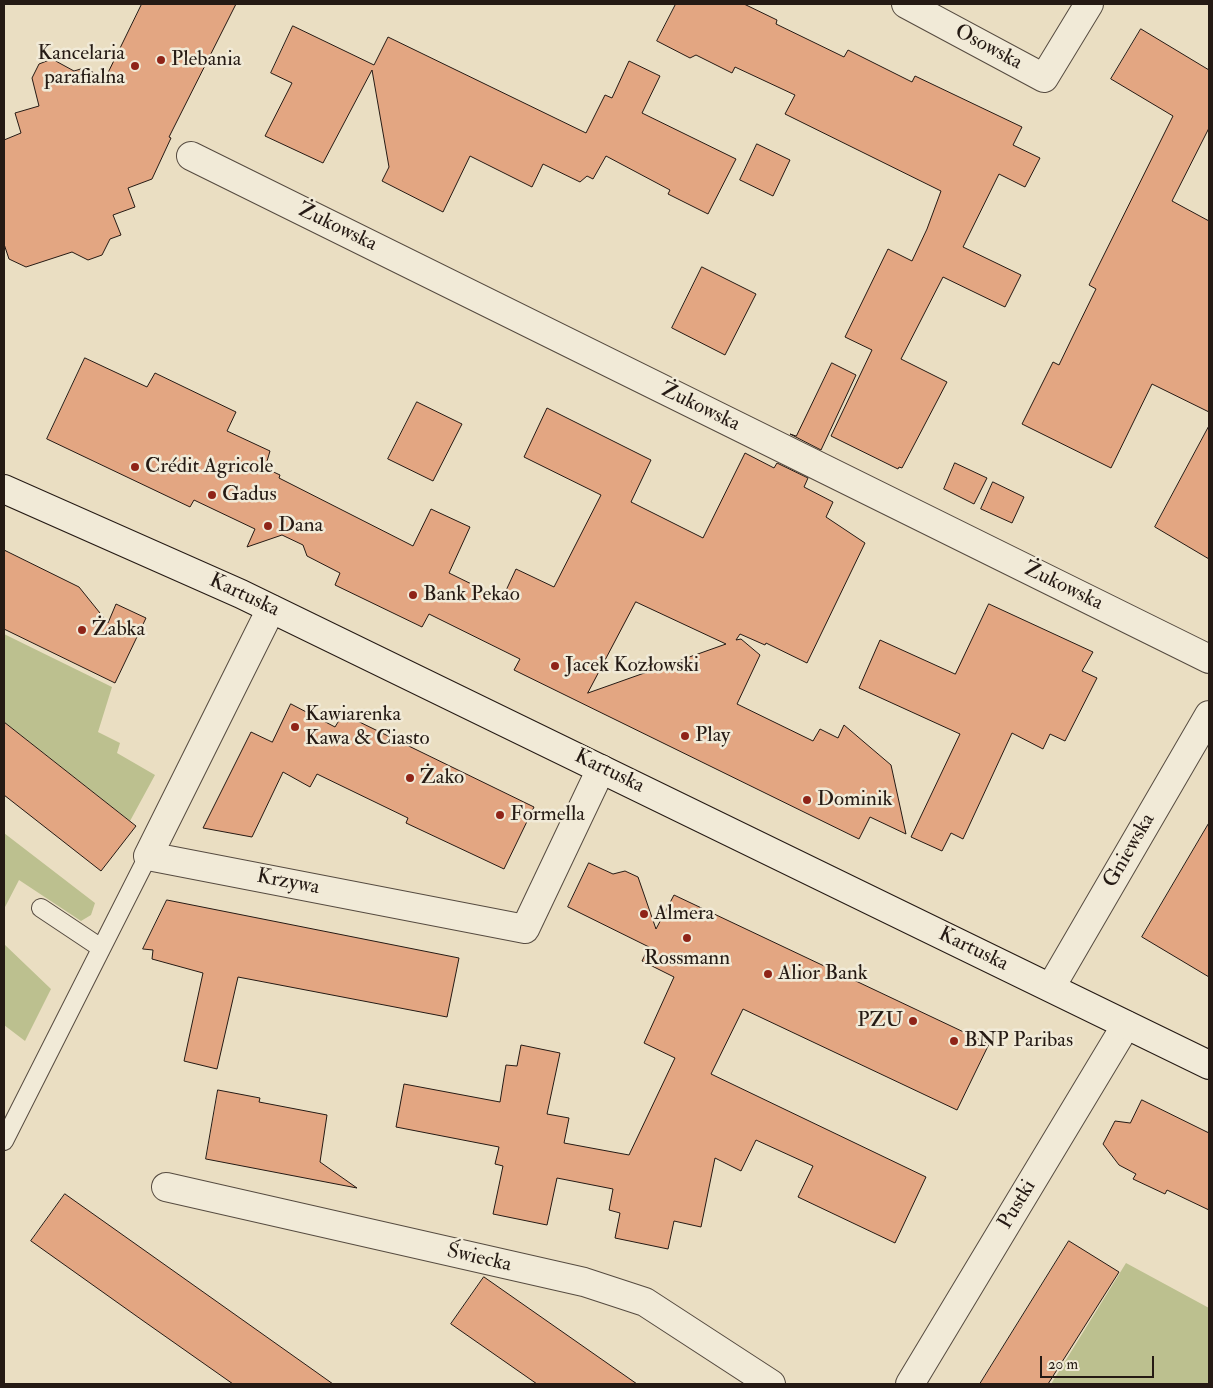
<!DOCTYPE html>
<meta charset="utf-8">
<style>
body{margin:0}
#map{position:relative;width:1213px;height:1388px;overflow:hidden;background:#eadec2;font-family:"IM FELL Double Pica",serif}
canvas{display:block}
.frame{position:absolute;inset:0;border:5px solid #251a14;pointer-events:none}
.scale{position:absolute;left:1040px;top:1356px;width:114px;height:22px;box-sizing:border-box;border:2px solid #251a14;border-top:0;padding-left:6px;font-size:15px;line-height:18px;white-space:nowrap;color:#251a14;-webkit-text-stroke:4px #f1ead7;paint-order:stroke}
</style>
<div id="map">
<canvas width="1213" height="1388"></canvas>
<div class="frame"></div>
<div class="scale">20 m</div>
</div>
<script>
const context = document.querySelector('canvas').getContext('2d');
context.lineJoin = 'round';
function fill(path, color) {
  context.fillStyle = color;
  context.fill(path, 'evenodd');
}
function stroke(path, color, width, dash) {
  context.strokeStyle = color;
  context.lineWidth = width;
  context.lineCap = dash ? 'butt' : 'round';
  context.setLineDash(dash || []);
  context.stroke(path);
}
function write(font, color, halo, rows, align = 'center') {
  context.font = font + ' "IM FELL Double Pica",serif';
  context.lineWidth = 5;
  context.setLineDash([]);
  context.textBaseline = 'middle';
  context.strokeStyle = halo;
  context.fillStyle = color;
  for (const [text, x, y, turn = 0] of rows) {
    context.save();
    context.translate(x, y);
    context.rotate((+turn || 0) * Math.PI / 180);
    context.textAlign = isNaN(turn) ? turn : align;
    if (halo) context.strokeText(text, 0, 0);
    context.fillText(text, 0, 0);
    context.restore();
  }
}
fill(new Path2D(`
 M4 634 112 687 98 732 120 743 117 753 155 775 130 821 4 722Z
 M4 833 95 903 91 915 81 921 19 880 4 909Z
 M4 944 51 989 25 1041 4 1025Z
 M1126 1263 1209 1308V1384H1051Z`), '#bcc08f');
const building = new Path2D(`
 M142 4H236L169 137 171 138 152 179 128 188 135 207 113 215 121 235 110 239 102 255 88 260 72 252 26 267 9 259 4 244V140L21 133 15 113 39 106 32 78 39 64 52 59 74 71 84 68 105 78Z
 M676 4H744L777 20 776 24 844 57 848 50 912 82 915 76 1022 127 1013 145 1040 158 1025 187 999 174 963 247 1021 275 1005 307 943 277 901 359 947 382 902 468 899 467 898 469 831 436 872 350 845 337 888 249 912 261 927 229 941 191 785 114 795 95 735 67 732 73 696 55 690 58 657 41Z
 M293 26 374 65 388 37 586 133 605 95 612 98 629 61 660 76 642 113 736 159 708 214 668 194 670 190 606 156 593 179 587 176 580 182 543 164 532 187 470 156 443 212 382 181 389 167 372 70 323 163 265 136 292 83 271 73Z
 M1141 29 1209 70V128L1172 201 1209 221V412L1152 384 1111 468 1022 424 1053 362 1059 365 1072 338 1096 289 1089 285 1173 116 1111 79Z
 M757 144 790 160 773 196 740 180Z
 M702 267 756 294 725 355 672 328Z
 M85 358 147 387 155 373 236 412 227 431 270 451 265 468 280 475 279 478 413 546 431 509 470 527 449 573 502 599 516 569 554 587 601 495 524 457 547 408 651 460 631 502 703 538 745 453 774 468 777 463 808 478 804 487 833 502 826 517 865 543 807 663 766 643 765 645 740 634 736 640 741 639 760 655 737 704 813 741 820 729 838 738 844 725 891 765 906 834 870 817 859 839 514 670 520 659 429 614 422 627 335 585 340 573 307 556 303 545 282 535 247 547 255 529 194 500 190 507 47 439ZM636 602 726 644 588 693Z
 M832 363 856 375 821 450 790 434 796 436Z
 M417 402 462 424 433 481 388 459Z
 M1209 426V559L1155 527Z
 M955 463 987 478 974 504 944 489Z
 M993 482 1024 497 1012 523 981 509Z
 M4 550 79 587 108 623 116 604 146 618 115 683 4 629Z
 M989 604 1093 652 1082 671 1097 678 1065 741 1050 734 1043 749 1012 733 963 839 951 833 942 851 911 837 960 734 859 688 880 640 955 674Z
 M291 704 335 727 343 714 534 807 504 869 406 823 408 818 317 774 310 787 283 772 252 837 203 828 251 732 272 742Z
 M4 722 136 826 101 871 4 795Z
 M1209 823V977L1142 937Z
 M589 863 613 874 625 871 638 877 656 929 674 895 989 1044 957 1110 743 1009 711 1074 926 1177 895 1243 798 1197 813 1166 756 1140 741 1171 715 1158 701 1227 674 1221 668 1249 615 1238 620 1213 609 1210 613 1189 557 1178 547 1225 493 1214 503 1166 495 1164 499 1147 396 1127 404 1084 500 1102 506 1065 517 1066 521 1045 560 1053 547 1114 569 1118 564 1143 629 1155 675 1058 644 1043 674 977 642 961 649 947 568 907Z
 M167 900 459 958 447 1017 238 977 217 1069 184 1061 203 973 152 959 153 950 143 949Z
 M218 1090 260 1098 259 1102 327 1115 320 1162 357 1188 206 1159Z
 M1142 1100 1209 1133V1210L1167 1190 1165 1194 1133 1179 1136 1174 1119 1165 1103 1144 1115 1121 1130 1123Z
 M65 1194 333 1384H233L142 1320 31 1241Z
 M1069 1241 1119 1272 1048 1384H980Z
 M484 1277 637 1384H537L451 1324Z`);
fill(building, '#e3a682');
stroke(building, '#251a14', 1);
const lane = new Path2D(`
 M41 908 101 948
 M4 1141 148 856`);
const street = new Path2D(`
 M906 4 1044 78 1089 4
 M191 156 1209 659
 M271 609 148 856 525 929 601 769
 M1051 987 1209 715
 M166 1187 584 1282 645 1302 771 1384
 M910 1384 1126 1025`);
const secondary = new Path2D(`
 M4 489 241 594 1209 1065`);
stroke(lane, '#564b40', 20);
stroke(street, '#564b40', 30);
stroke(secondary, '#251a14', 30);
stroke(lane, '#f1ead7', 18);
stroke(street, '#f1ead7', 28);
stroke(secondary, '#f1ead7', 28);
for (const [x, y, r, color] of [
 [161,60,5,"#8f2418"],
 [135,66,5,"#8f2418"],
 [135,467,5,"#8f2418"],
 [212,495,5,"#8f2418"],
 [268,526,5,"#8f2418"],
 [413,595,5,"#8f2418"],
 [82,630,5,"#8f2418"],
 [555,666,5,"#8f2418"],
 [295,727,5,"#8f2418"],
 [685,736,5,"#8f2418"],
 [410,778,5,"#8f2418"],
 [807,800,5,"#8f2418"],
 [500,815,5,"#8f2418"],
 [644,914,5,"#8f2418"],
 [687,938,5,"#8f2418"],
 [768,974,5,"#8f2418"],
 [913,1021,5,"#8f2418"],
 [954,1041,5,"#8f2418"]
]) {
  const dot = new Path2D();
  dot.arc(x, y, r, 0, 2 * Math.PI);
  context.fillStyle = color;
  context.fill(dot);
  stroke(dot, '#f1ead7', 2);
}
write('21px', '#251a14', '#f1ead7', [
 ["Osowska",988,48,28],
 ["Żukowska",337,228,26],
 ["Żukowska",700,408,26],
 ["Żukowska",1063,587,26],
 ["Kartuska",244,596,25],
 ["Kartuska",609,772,26],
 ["Gniewska",1130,851,-60],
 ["Krzywa",288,883,11],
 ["Kartuska",973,950,26],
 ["Pustki",1018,1205,-59],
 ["Świecka",479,1259,13]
]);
write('21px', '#251a14', '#f1ead7', [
 ["Kancelaria",125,54,"right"],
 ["parafialna",125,78,"right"],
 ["Plebania",171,60],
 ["Crédit Agricole",145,467],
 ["Gadus",222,495],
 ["Dana",278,526],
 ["Bank Pekao",423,595],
 ["Żabka",92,630],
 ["Jacek Kozłowski",565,666],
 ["Kawiarenka",305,715],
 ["Kawa & Ciasto",305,739],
 ["Play",695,736],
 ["Żako",420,778],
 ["Dominik",817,800],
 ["Formella",510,815],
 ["Almera",654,914],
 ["Rossmann",687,959,"center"],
 ["Alior Bank",778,974],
 ["PZU",903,1021,"right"],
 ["BNP Paribas",964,1041]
], 'left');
</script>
